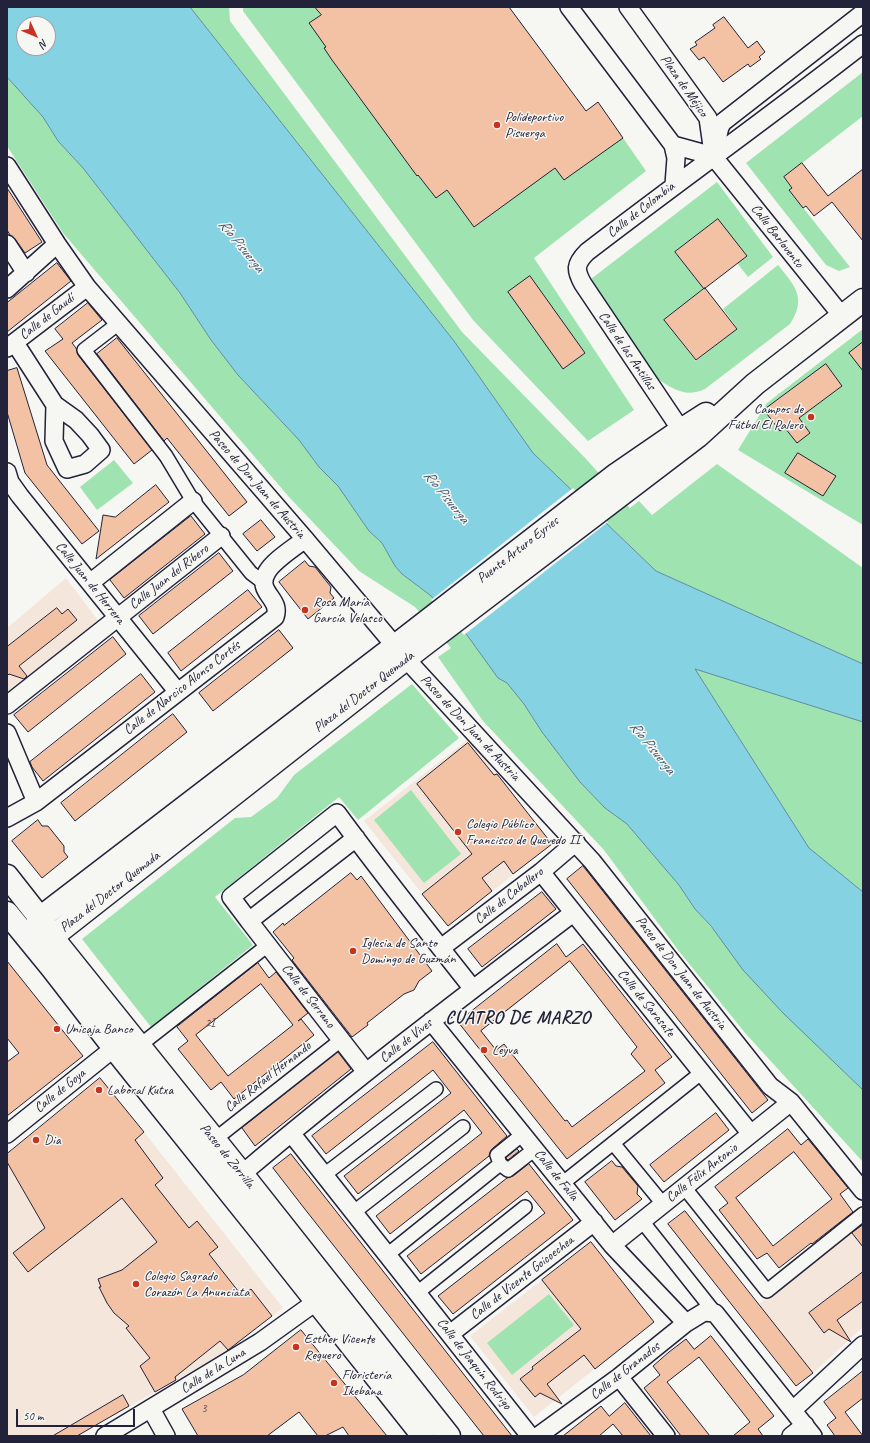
<!DOCTYPE html>
<meta charset="utf-8">
<style>
body{margin:0}
#map{position:relative;width:870px;height:1443px;overflow:hidden;background:#f6f6f2;font-family:Caveat,sans-serif}
canvas{display:block}
.frame{position:absolute;inset:0;border:8px solid #22223b;pointer-events:none}
.north{position:absolute;left:16px;top:16px;width:40px;height:40px;box-sizing:border-box;background:#f6f6f2;border:1px solid #a1a1a9;border-radius:50%;rotate:134deg;font-size:11px;font-weight:700;line-height:16px;text-align:center;color:#22223b}
.north::after{content:'';display:block;margin:auto;width:14px;height:18px;background:#c8321e;clip-path:polygon(50% 0,100% 100%,50% 72%,0 100%)}
.scale{position:absolute;left:16px;top:1409px;width:119px;height:18px;box-sizing:border-box;border:2px solid #22223b;border-top:0;padding-left:5px;font-size:12px;line-height:14px;white-space:nowrap;color:#22223b;-webkit-text-stroke:3px #f6f6f2;paint-order:stroke}
</style>
<div id="map">
<canvas width="870" height="1443"></canvas>
<div class="frame"></div>
<div class="north">N</div>
<div class="scale">50 m</div>
</div>
<script>
const context = document.querySelector('canvas').getContext('2d');
context.lineJoin = 'round';
function fill(path, color) {
  context.fillStyle = color;
  context.fill(path, 'evenodd');
}
function stroke(path, color, width, dash) {
  context.strokeStyle = color;
  context.lineWidth = width;
  context.lineCap = dash ? 'butt' : 'round';
  context.setLineDash(dash || []);
  context.stroke(path);
}
function write(font, color, halo, rows, align = 'center') {
  context.font = font + ' Caveat,sans-serif';
  context.lineWidth = 3;
  context.setLineDash([]);
  context.textBaseline = 'middle';
  context.strokeStyle = halo;
  context.fillStyle = color;
  for (const [text, x, y, turn = 0] of rows) {
    context.save();
    context.translate(x, y);
    context.rotate((+turn || 0) * Math.PI / 180);
    context.textAlign = isNaN(turn) ? turn : align;
    if (halo) context.strokeText(text, 0, 0);
    context.fillText(text, 0, 0);
    context.restore();
  }
}
fill(new Path2D(`
 M66 578 100 623 7 697V628Z
 M467 740 497 774 552 844 448 926 364 821Z
 M144 1132 283 1308 228 1351 77 1436H7V1162L41 1220 98 1173Z
 M863 1221V1327L813 1373 759 1304Z
 M573 1256 636 1336 534 1417 470 1336Z`), '#f5e6db');
fill(new Path2D(`
 M190 7H229L230 21 462 332 587 460 630 508 639 501 652 515 717 464 863 568V664L656 571 533 453 454 341Z
 M243 7H509L586 111 598 102 646 171 534 258 634 410 588 441 473 320 243 11Z
 M863 72V116L784 177 792 188 789 190 850 267 839 271 826 265 746 163Z
 M7 77 43 117 58 141 83 168 180 293 211 340 238 375 299 440 319 467 338 486 369 531 382 543 395 566 402 574 430 595 467 635 498 678 507 683 524 704 542 732 580 782 605 808 627 824 679 885 695 909 811 1039 863 1090V1162L746 1034 678 950 604 850 483 721 438 657 451 648 415 607 359 571 289 497 63 233 7 146Z
 M717 182 773 257 748 277 737 263 747 256 718 220 675 252 704 289 664 320 696 361 737 328 723 309 778 265C795 286 807 298 790 324L705 389C686 398 673 389 658 379L591 279Z
 M863 329V525L738 450 767 403Z
 M114 460 133 483 97 510 80 487Z
 M695 669 863 722V892L809 848Z
 M412 684 459 738 358 820 339 797 215 897 253 945 151 1027 82 939 235 818 251 817 277 798 294 775Z
 M411 790 461 854 424 883 374 820Z
 M549 1294 574 1325 512 1375 487 1343Z`), '#9fe4b0');
const water = new Path2D(`
 M7 7H190L454 341 533 453 656 571 863 664V722L695 669 809 848 863 892V1090L783 1013 743 970 711 926 695 909 679 885 661 864 627 824 605 808 580 782 542 732 524 704 507 683 498 678 467 635 430 595 402 574 395 566 382 543 369 531 338 486 319 467 299 440 238 375 211 340 180 293 83 168 58 141 43 117 7 77ZM24 24H48V48H24Z`);
fill(water, '#85d2e3');
stroke(water, '#5d8ca0', 1);
fill(new Path2D(`
 M573 488 608 522 464 635 431 600Z`), '#f6f6f2');
const building = new Path2D(`
 M315 7H509L586 111 598 102 623 138 564 180 555 168 474 227 447 190 436 198 418 175 417 176 332 60 324 48 326 47 309 23 321 15Z
 M724 17 748 48 757 41 765 52 759 57 761 59 750 67 748 64 723 82 704 57 699 60 690 49 697 45 695 42 715 28 713 25Z
 M802 163 828 196 863 169V241L832 202 814 216 806 206 803 208 789 190 792 188 784 177Z
 M7 188 42 242 25 253 15 239 10 235 7 230Z
 M718 219 747 256 704 289 675 252Z
 M57 263 71 281 7 332V303Z
 M530 276 585 353 563 369 508 292Z
 M705 288 737 329 696 360 664 320Z
 M88 303 102 320 72 343 76 348 78 355 152 450 134 464 45 351 63 339 55 329Z
 M117 338 247 502 229 516 167 438 164 441 97 354Z
 M863 342V371L849 353Z
 M826 364 842 386 799 418 810 433 797 443 785 428 780 431 764 410Z
 M17 368 47 465 99 531 82 544 25 473 7 412V371Z
 M798 453 836 476 823 496 785 473Z
 M156 485 169 502 96 559 103 515 115 517Z
 M191 516 205 534 124 598 110 580Z
 M261 520 275 537 257 551 243 534Z
 M219 553 233 571 153 634 139 616Z
 M305 561 309 566 315 567 331 587 330 593 334 598 308 619 279 582Z
 M248 590 262 607 181 671 168 653Z
 M57 608 62 614 68 609 77 620 19 666 27 676 24 679 9 674 7 676V647Z
 M279 630 293 648 213 711 199 693Z
 M113 637 126 654 28 732 14 715Z
 M141 674 155 692 43 781 32 767 30 762Z
 M173 714 187 732 75 821 61 803Z
 M468 743 494 775 497 774 552 844 513 874 504 861 482 878 492 891 448 926 422 894 472 854 417 784Z
 M38 820 42 826H48L64 846V852L68 857 42 878 12 841Z
 M583 866 768 1100 752 1113 567 879Z
 M351 873 357 880 361 876 432 971 419 981 414 990 404 994 367 1023 368 1025 352 1037 292 960 294 958 273 932 283 923 284 925Z
 M542 892 556 909 482 967 468 949Z
 M557 944 566 957 583 944 672 1057 655 1070 665 1083 567 1159 458 1022ZM570 961 637 1047 631 1054 645 1071 572 1127 567 1120 565 1121 504 1044 496 1050 481 1031Z
 M7 961 83 1056 7 1116V1062L19 1053 7 1038Z
 M258 963 269 978 276 972 308 1013 298 1021 301 1019 314 1035 234 1099 221 1082 211 1090 178 1049 188 1041 177 1027ZM261 984 293 1025 228 1076 196 1035Z
 M433 1042 507 1136 492 1149 490 1152 489 1156 390 1234 376 1216 482 1133 464 1110 358 1194 344 1176 451 1093 433 1070 326 1154 312 1136Z
 M338 1052 351 1069 255 1146 242 1128Z
 M100 1078 144 1132 135 1140 163 1178 155 1185 189 1228 197 1221 218 1247 209 1254 242 1296 251 1289 272 1316 228 1350 220 1341 175 1377 176 1380 155 1392 140 1366 150 1358 126 1328 129 1326 114 1313 107 1303 99 1287H101L98 1279 122 1270 157 1242 122 1198 28 1272 13 1253 45 1228 7 1162V1154Z
 M716 1113 729 1130 664 1182 650 1165Z
 M788 1129 801 1145 808 1139 848 1188 840 1194 853 1212 812 1244 811 1243 779 1268 767 1253 757 1259 719 1210 728 1203 715 1187ZM794 1152 832 1199 773 1246 736 1198Z
 M517 1149 519 1151 508 1160 506 1158Z
 M291 1154 354 1234 512 1436H484L304 1208 273 1168Z
 M612 1161 616 1166 622 1167 638 1186 637 1194 642 1199 615 1220 585 1182Z
 M529 1164 573 1220 453 1314 438 1296 545 1213 527 1191 421 1274 407 1256 507 1178 513 1176Z
 M685 1211 813 1373 796 1386 668 1224Z
 M863 1225V1247L852 1233Z
 M591 1242 654 1322 595 1369 584 1355 547 1384 562 1404 540 1393 535 1397 520 1379 533 1369 532 1367 581 1329 542 1280Z
 M863 1272V1301L837 1320 851 1342 829 1329 824 1333 809 1313Z
 M301 1330 387 1436H349L343 1427 325 1436H318L299 1412 267 1436H198L182 1409 243 1375Z
 M711 1336 774 1416 758 1429 763 1436H733L750 1422 699 1357 667 1382 710 1436H681L644 1388 660 1375 653 1366 669 1352 686 1339 694 1349Z
 M863 1371V1398L845 1412 863 1436H835L827 1425 836 1418 824 1402Z
 M123 1395 129 1406 77 1436H53Z
 M625 1403 651 1436H623L613 1424 599 1436H563L601 1406 609 1416Z`);
fill(building, '#f3c2a4');
stroke(building, '#22223b', 1);
const pedestrian = new Path2D(`
 M119 323 84 350 166 456 193 501 251 573 263 582
 M139 1046 268 945
 M523 1134 497 1155 500 1164 508 1170 535 1149
 M214 1140 341 1040
 M613 1143 663 1204
 M324 1175 436 1089
 M563 1183 701 1073
 M684 1187 767 1291 863 1214
 M354 1212 463 1127
 M642 1221 715 1313
 M387 1255 500 1164
 M417 1293 525 1207`);
const minor = new Path2D(`
 M569 7 673 145 713 156
 M628 7 708 118 712 146
 M673 145 676 158 674 185
 M713 156 720 127 723 122 863 13
 M713 156 842 316
 M7 166 57 244 87 287 305 539 406 659 592 861 770 1086 791 1102 863 1191
 M7 244 26 273
 M7 289 57 244
 M15 343 55 405 76 420 90 435 101 450 85 464 67 469 54 441 55 405
 M7 348 87 287
 M681 430 583 284C575 270 575 264 587 252 678 182 772 115 863 44
 M7 472 10 482 20 496 177 691
 M90 583 193 501
 M7 705 221 536
 M7 733 36 802
 M7 818 36 802 275 617C282 598 255 593 267 572 274 560 294 548 305 539
 M356 838 249 921 231 897 337 813C381 873 427 931 473 989
 M541 872 751 1134
 M249 921 366 1072
 M441 948 541 872 576 842
 M431 1021 612 1245 686 1323
 M291 1133 530 1436
 M7 1134 114 1048
 M242 1174C349 1083 461 998 573 913
 M612 1245 791 1102
 M450 1334 594 1222
 M619 1377 666 1436
 M151 1409 166 1436
 M793 1410 863 1345
 M105 1436 260 1342 317 1301
 M538 1436 619 1377 686 1323 704 1312 715 1313 813 1436
 M791 1436 805 1425`);
const secondary = new Path2D(`
 M32 934 40 918 395 646 617 474 681 430 706 414
 M34 939 52 937 421 647 698 436 755 384 863 300`);
const primary = new Path2D(`
 M7 876 40 918 52 937 242 1174 449 1436
 M7 913 52 968 114 1048 267 1239 423 1436`);
stroke(pedestrian, '#22223b', 16);
stroke(minor, '#22223b', 20);
stroke(secondary, '#22223b', 25);
stroke(primary, '#22223b', 25);
stroke(pedestrian, '#f6f6f2', 13);
stroke(minor, '#f6f6f2', 17);
stroke(secondary, '#f6f6f2', 22);
stroke(primary, '#f6f6f2', 22);
for (const [x, y, r, color] of [
 [497,125,4,"#c8321e"],
 [811,417,4,"#c8321e"],
 [305,610,4,"#c8321e"],
 [458,832,4,"#c8321e"],
 [353,951,4,"#c8321e"],
 [57,1029,4,"#c8321e"],
 [484,1050,4,"#c8321e"],
 [99,1090,4,"#c8321e"],
 [36,1140,4,"#c8321e"],
 [136,1284,4,"#c8321e"],
 [296,1347,4,"#c8321e"],
 [334,1383,4,"#c8321e"]
]) {
  const dot = new Path2D();
  dot.arc(x, y, r, 0, 2 * Math.PI);
  context.fillStyle = color;
  context.fill(dot);
  stroke(dot, '#f6f6f2', 1.5);
}
write('12px', '#564a55', null, [
 ["2I",210,1024],
 ["3",204,1409]
]);
write('14px', '#22223b', '#f6f6f2', [
 ["Plaza de Méjico",684,86,55],
 ["Calle de Colombia",641,210,-38],
 ["Calle Barlovento",777,236,52],
 ["Calle de Gaudí",47,317,-38],
 ["Calle de las Antillas",627,351,56],
 ["Paseo de Don Juan de Austria",257,484,49],
 ["Puente Arturo Eyries",518,550,-38],
 ["Calle Juan del Ribero",169,577,-38],
 ["Calle Juan de Herrera",90,583,51],
 ["Calle de Narciso Alonso Cortés",182,688,-38],
 ["Plaza del Doctor Quemada",364,692,-38],
 ["Paseo de Don Juan de Austria",470,728,47],
 ["Plaza del Doctor Quemada",110,892,-38],
 ["Calle de Caballero",509,896,-38],
 ["Paseo de Don Juan de Austria",681,973,52],
 ["Calle de Serrano",308,996,52],
 ["Calle de Sarasate",646,1003,51],
 ["Calle de Vives",406,1041,-38],
 ["Calle Rafael Hernando",268,1077,-38],
 ["Calle de Goya",60,1091,-39],
 ["Paseo de Zorrilla",227,1156,51],
 ["Calle Félix Antonio",702,1173,-38],
 ["Calle de Falla",556,1175,51],
 ["Calle de Vicente Goicoechea",522,1278,-38],
 ["Calle de Joaquín Rodrigo",474,1364,52],
 ["Calle de la Luna",213,1371,-32],
 ["Calle de Granados",625,1371,-38]
]);
write('14px', '#22223b', '#f6f6f2', [
 ["Polideportivo",505,117],
 ["Pisuerga",505,133],
 ["Campos de",803,409,"right"],
 ["Fútbol El Palero",803,425,"right"],
 ["Rosa María",313,602],
 ["García Velasco",313,618],
 ["Colegio Público",466,824],
 ["Francisco de Quevedo II",466,840],
 ["Iglesia de Santo",361,943],
 ["Domingo de Guzmán",361,959],
 ["Unicaja Banco",65,1029],
 ["Leyva",492,1050],
 ["Laboral Kutxa",107,1090],
 ["Dia",44,1140],
 ["Colegio Sagrado",144,1276],
 ["Corazón La Anunciata",144,1292],
 ["Esther Vicente",304,1339],
 ["Reguero",304,1355],
 ["Floristería",342,1375],
 ["Ikebana",342,1391]
], 'left');
write('italic 15px', '#40576d', '#f6f6f2', [
 ["Río Pisuerga",241,246,51],
 ["Río Pisuerga",446,497,51],
 ["Río Pisuerga",652,748,51]
]);
context.letterSpacing = '1px';
write('bold 18px', '#22223b', '#f6f6f2', [
 ["CUATRO DE MARZO",518,1018]
]);
context.letterSpacing = '0px';
</script>
